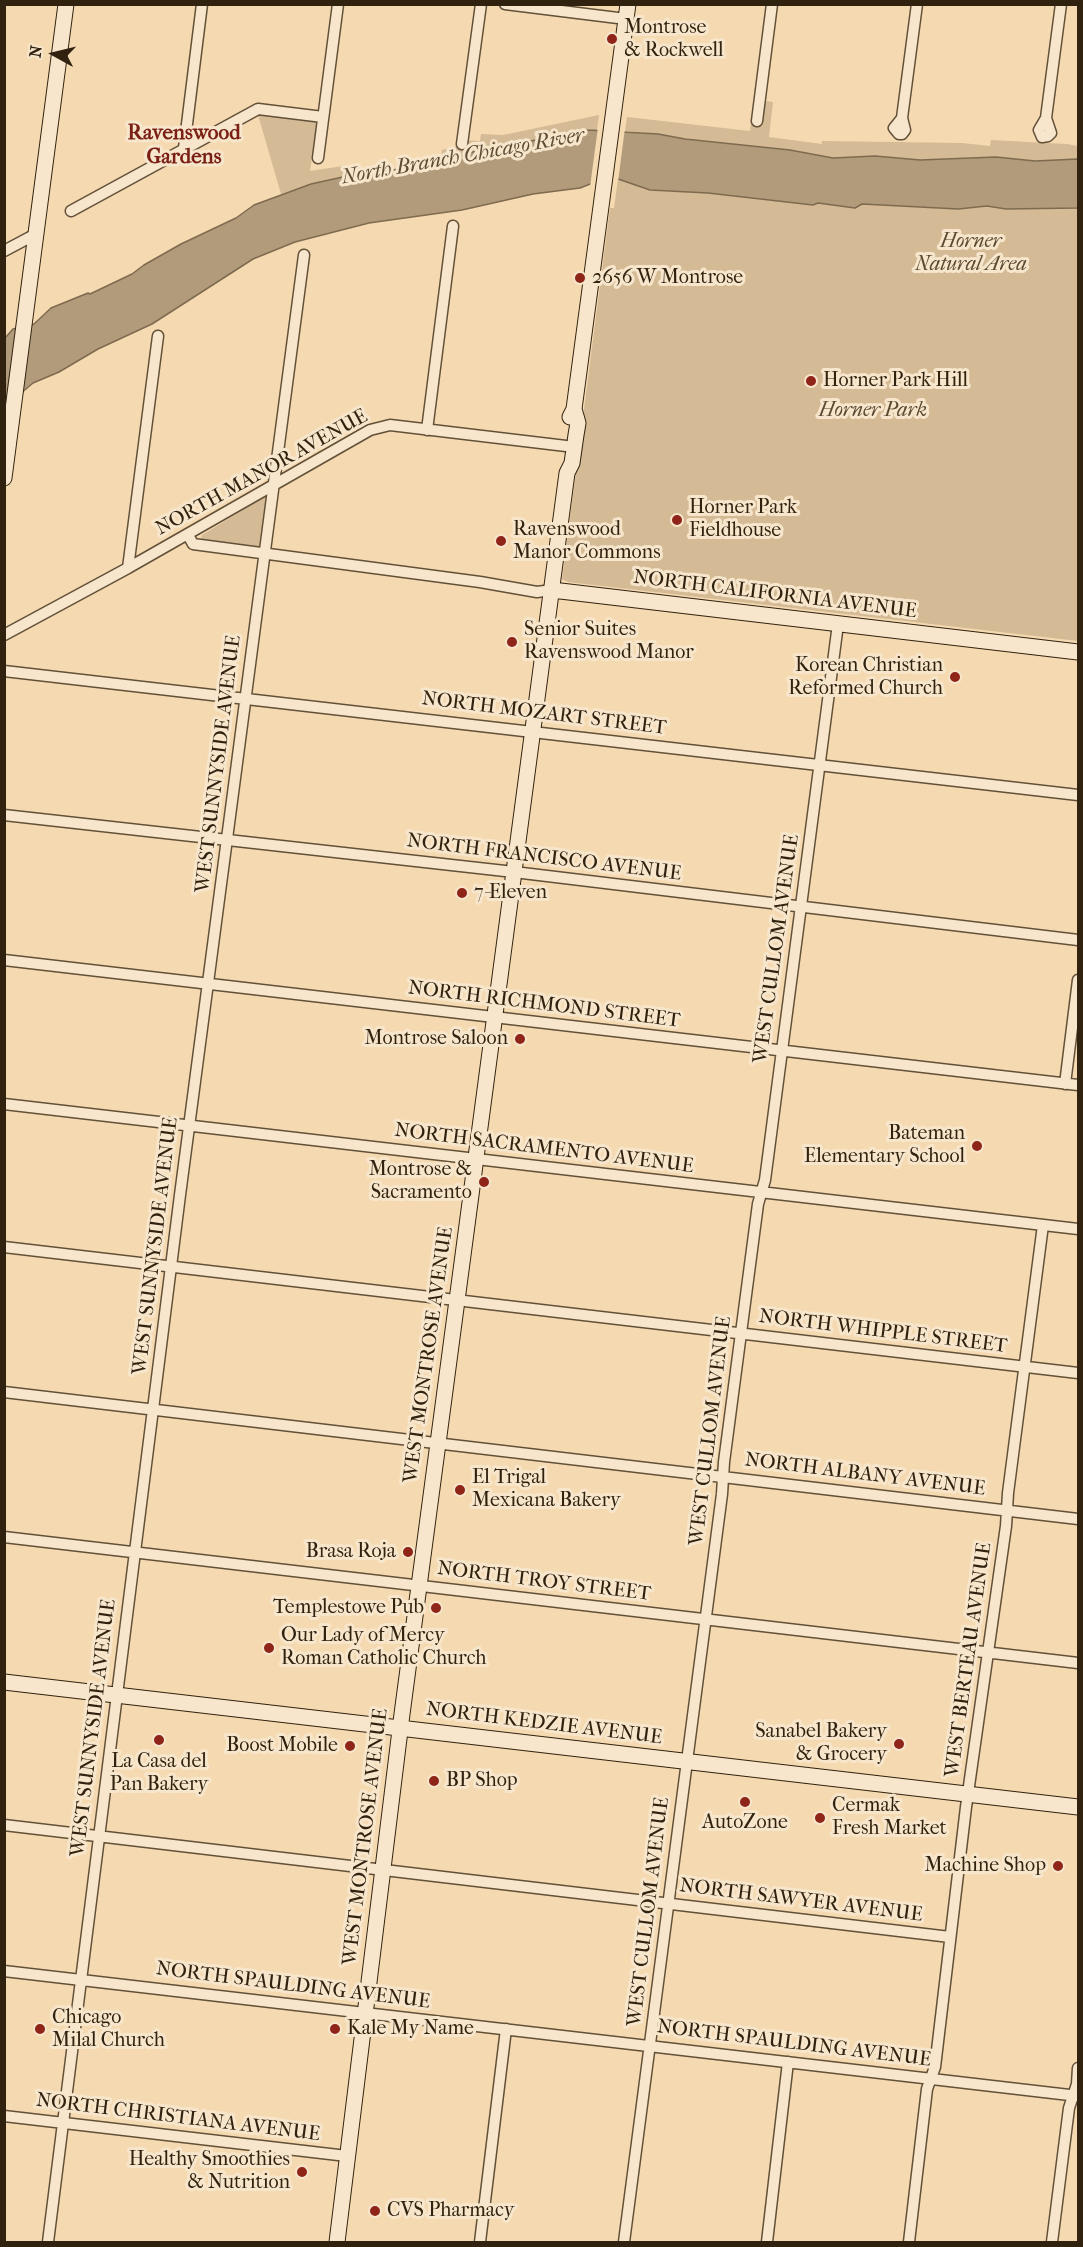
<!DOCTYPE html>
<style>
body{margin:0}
#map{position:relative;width:1083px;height:2247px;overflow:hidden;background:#f5d9b1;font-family:"IM FELL French Canon",serif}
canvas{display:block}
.frame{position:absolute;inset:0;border:6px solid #31220f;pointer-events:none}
.north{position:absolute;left:24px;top:24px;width:60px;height:60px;-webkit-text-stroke:4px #f8e6cc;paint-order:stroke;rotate:278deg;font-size:16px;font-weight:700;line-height:24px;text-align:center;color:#31220f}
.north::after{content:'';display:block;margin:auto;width:21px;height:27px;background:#31220f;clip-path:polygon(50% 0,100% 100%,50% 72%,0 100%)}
</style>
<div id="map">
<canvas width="1083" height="2247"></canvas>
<div class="frame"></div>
<div class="north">N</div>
</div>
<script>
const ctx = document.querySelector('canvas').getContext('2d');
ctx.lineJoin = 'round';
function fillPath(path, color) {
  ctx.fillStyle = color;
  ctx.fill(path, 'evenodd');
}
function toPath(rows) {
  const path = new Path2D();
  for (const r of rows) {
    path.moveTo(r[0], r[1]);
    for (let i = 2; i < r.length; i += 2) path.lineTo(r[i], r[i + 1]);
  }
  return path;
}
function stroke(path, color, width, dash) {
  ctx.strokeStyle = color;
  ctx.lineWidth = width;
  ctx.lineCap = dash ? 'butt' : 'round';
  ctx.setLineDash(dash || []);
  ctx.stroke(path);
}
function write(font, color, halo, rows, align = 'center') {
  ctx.font = font + ' "IM FELL French Canon",serif';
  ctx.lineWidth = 6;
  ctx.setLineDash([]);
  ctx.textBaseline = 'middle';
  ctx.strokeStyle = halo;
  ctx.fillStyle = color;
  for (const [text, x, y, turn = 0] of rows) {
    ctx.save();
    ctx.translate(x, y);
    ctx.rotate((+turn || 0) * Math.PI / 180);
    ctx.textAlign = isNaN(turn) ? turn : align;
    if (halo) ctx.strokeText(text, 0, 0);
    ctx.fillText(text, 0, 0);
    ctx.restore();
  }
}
fillPath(toPath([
 [765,101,773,102,769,137,822,144,822,141,962,143,990,146,991,140,1067,144,1078,146,1078,159,1035,161,996,157,920,160,833,158,790,150,685,139,658,134,625,131,627,117,750,131,751,121,762,122],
 [258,115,317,122,310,171,350,165,352,175,311,184,281,194],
 [599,115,597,130,473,152,441,163,442,150,458,146,459,140,480,141,481,134,503,135],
 [618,179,650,190,708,193,813,205,818,203,855,208,862,204,958,209,987,206,1006,209,1078,208,1078,641,568,582,562,579,610,208,614,208],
 [266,496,261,544,259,548,205,541,201,539,202,535]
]), '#d4ba95');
const water = toPath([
 [588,130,658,134,685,139,790,150,833,158,875,156,920,160,996,157,1035,161,1078,159,1078,208,1006,209,987,206,958,209,862,204,855,208,818,203,813,205,708,193,650,190,618,179,598,181,580,188,533,194,462,210,369,223,295,242,253,259,152,324,98,349,59,372,33,383,5,407,5,338,13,329,34,324,51,308,88,293,90,294,132,274,144,265,181,244,236,218,254,205,311,184,379,169,392,170,437,164,473,152,588,130]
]);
fillPath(water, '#b29b7a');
stroke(water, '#7e6b4f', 1.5);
fillPath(toPath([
 [598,127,625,128,618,182,599,184,590,187]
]), '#f5d9b1');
const street = toPath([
 [505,4,626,19],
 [902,118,894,128,899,134,902,134,905,130,902,118,917,4],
 [1046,118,1051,133,1048,136,1042,137,1039,130,1046,118,1061,4],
 [757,121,772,4],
 [462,144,481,4],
 [184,148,202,4],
 [318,158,338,4],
 [71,211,258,109,323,117],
 [4,251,36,234],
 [427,430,453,226],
 [188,535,193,544,480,582,537,592,552,590],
 [128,568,158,336],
 [4,635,128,568,370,430,390,425,566,446],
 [4,671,1078,795],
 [4,815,514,872,1078,940],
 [4,960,1078,1085],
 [1065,1084,1078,980],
 [4,1104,1078,1229],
 [4,1247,1078,1373],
 [4,1392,1078,1519],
 [4,1537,1078,1663],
 [4,1825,950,1937],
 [4,1971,1078,2096],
 [4,2116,347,2156],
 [48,2242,180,1195,304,255],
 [480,2242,506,2029],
 [624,2242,722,1494,724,1462,758,1204,765,1180,838,624],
 [767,2242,788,2062],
 [909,2242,927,2089,935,2067,966,1807,1006,1526,1008,1493,1043,1225],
 [1052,2242,1069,2108,1077,2084,1078,2068]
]);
const secondary = toPath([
 [570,417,574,409,628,4],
 [4,478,66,4],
 [552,590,1078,652],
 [4,1682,1078,1807],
 [337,2242,402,1714,567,473,572,463,576,435,578,423,574,409]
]);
stroke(street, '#625038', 13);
stroke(secondary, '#31220f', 17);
stroke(street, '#f8e6cc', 10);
stroke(secondary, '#f8e6cc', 15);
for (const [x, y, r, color] of [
 [612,39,6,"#8f2418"],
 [580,278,6,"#8f2418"],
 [811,381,6,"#8f2418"],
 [677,520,6,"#8f2418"],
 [501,541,6,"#8f2418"],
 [512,642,6,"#8f2418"],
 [955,677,6,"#8f2418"],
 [462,893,6,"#8f2418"],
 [520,1039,6,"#8f2418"],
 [977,1146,6,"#8f2418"],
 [484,1182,6,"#8f2418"],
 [460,1490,6,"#8f2418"],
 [408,1552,6,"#8f2418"],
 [436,1608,6,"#8f2418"],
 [269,1648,6,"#8f2418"],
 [159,1740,6,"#8f2418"],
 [899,1744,6,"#8f2418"],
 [350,1746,6,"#8f2418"],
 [434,1781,6,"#8f2418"],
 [745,1802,6,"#8f2418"],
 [820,1818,6,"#8f2418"],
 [1058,1866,6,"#8f2418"],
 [40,2029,6,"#8f2418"],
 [335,2029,6,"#8f2418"],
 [302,2172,6,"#8f2418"],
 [375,2211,6,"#8f2418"]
]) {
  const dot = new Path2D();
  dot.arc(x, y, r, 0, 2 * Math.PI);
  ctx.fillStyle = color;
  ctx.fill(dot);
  stroke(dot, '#f8e6cc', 2);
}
write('20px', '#31220f', '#f8e6cc', [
 ["Montrose",624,28],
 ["& Rockwell",624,51],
 ["2656 W Montrose",592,278],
 ["Horner Park Hill",823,381],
 ["Horner Park",689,508],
 ["Fieldhouse",689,531],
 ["Ravenswood",513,530],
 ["Manor Commons",513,553],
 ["Senior Suites",524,630],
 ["Ravenswood Manor",524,653],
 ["Korean Christian",943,666,"right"],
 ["Reformed Church",943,689,"right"],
 ["7-Eleven",474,893],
 ["Montrose Saloon",508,1039,"right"],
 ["Bateman",965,1134,"right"],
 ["Elementary School",965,1157,"right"],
 ["Montrose &",472,1170,"right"],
 ["Sacramento",472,1193,"right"],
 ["El Trigal",472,1478],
 ["Mexicana Bakery",472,1501],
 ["Brasa Roja",396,1552,"right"],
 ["Templestowe Pub",424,1608,"right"],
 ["Our Lady of Mercy",281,1636],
 ["Roman Catholic Church",281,1659],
 ["Sanabel Bakery",887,1732,"right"],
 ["& Grocery",887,1755,"right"],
 ["Boost Mobile",338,1746,"right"],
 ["La Casa del",159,1762,"center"],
 ["Pan Bakery",159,1785,"center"],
 ["BP Shop",446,1781],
 ["Cermak",832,1806],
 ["Fresh Market",832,1829],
 ["AutoZone",745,1823,"center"],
 ["Machine Shop",1046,1866,"right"],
 ["Chicago",52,2018],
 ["Milal Church",52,2041],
 ["Kale My Name",347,2029],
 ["Healthy Smoothies",290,2160,"right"],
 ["& Nutrition",290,2183,"right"],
 ["CVS Pharmacy",387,2211]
], 'left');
write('italic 20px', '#5a4830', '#f8e6cc', [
 ["Horner",971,242],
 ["Natural Area",971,265],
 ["Horner Park",873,411]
]);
write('20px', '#31220f', '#f8e6cc', [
 ["NORTH MANOR AVENUE",262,473,-29],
 ["NORTH CALIFORNIA AVENUE",775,595,7],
 ["NORTH MOZART STREET",544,714,7],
 ["WEST SUNNYSIDE AVENUE",219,764,-83],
 ["NORTH FRANCISCO AVENUE",544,858,7],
 ["WEST CULLOM AVENUE",777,949,-82],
 ["NORTH RICHMOND STREET",544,1005,7],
 ["NORTH SACRAMENTO AVENUE",544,1149,7],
 ["WEST SUNNYSIDE AVENUE",156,1246,-83],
 ["NORTH WHIPPLE STREET",883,1332,7],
 ["WEST MONTROSE AVENUE",429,1355,-82],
 ["WEST CULLOM AVENUE",711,1431,-83],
 ["NORTH ALBANY AVENUE",865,1475,7],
 ["NORTH TROY STREET",544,1582,7],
 ["WEST BERTEAU AVENUE",969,1660,-82],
 ["NORTH KEDZIE AVENUE",544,1724,7],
 ["WEST SUNNYSIDE AVENUE",94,1728,-83],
 ["WEST MONTROSE AVENUE",366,1837,-83],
 ["NORTH SAWYER AVENUE",801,1901,7],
 ["WEST CULLOM AVENUE",649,1912,-83],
 ["NORTH SPAULDING AVENUE",293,1986,7],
 ["NORTH SPAULDING AVENUE",794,2044,7],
 ["NORTH CHRISTIANA AVENUE",178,2118,7]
]);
write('bold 21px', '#7a1f14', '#f8e6cc', [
 ["Ravenswood",184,134],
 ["Gardens",184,158]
]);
write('italic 21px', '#5e4c34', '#f8e6cc', [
 ["North Branch Chicago River",463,157,-10]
]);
</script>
